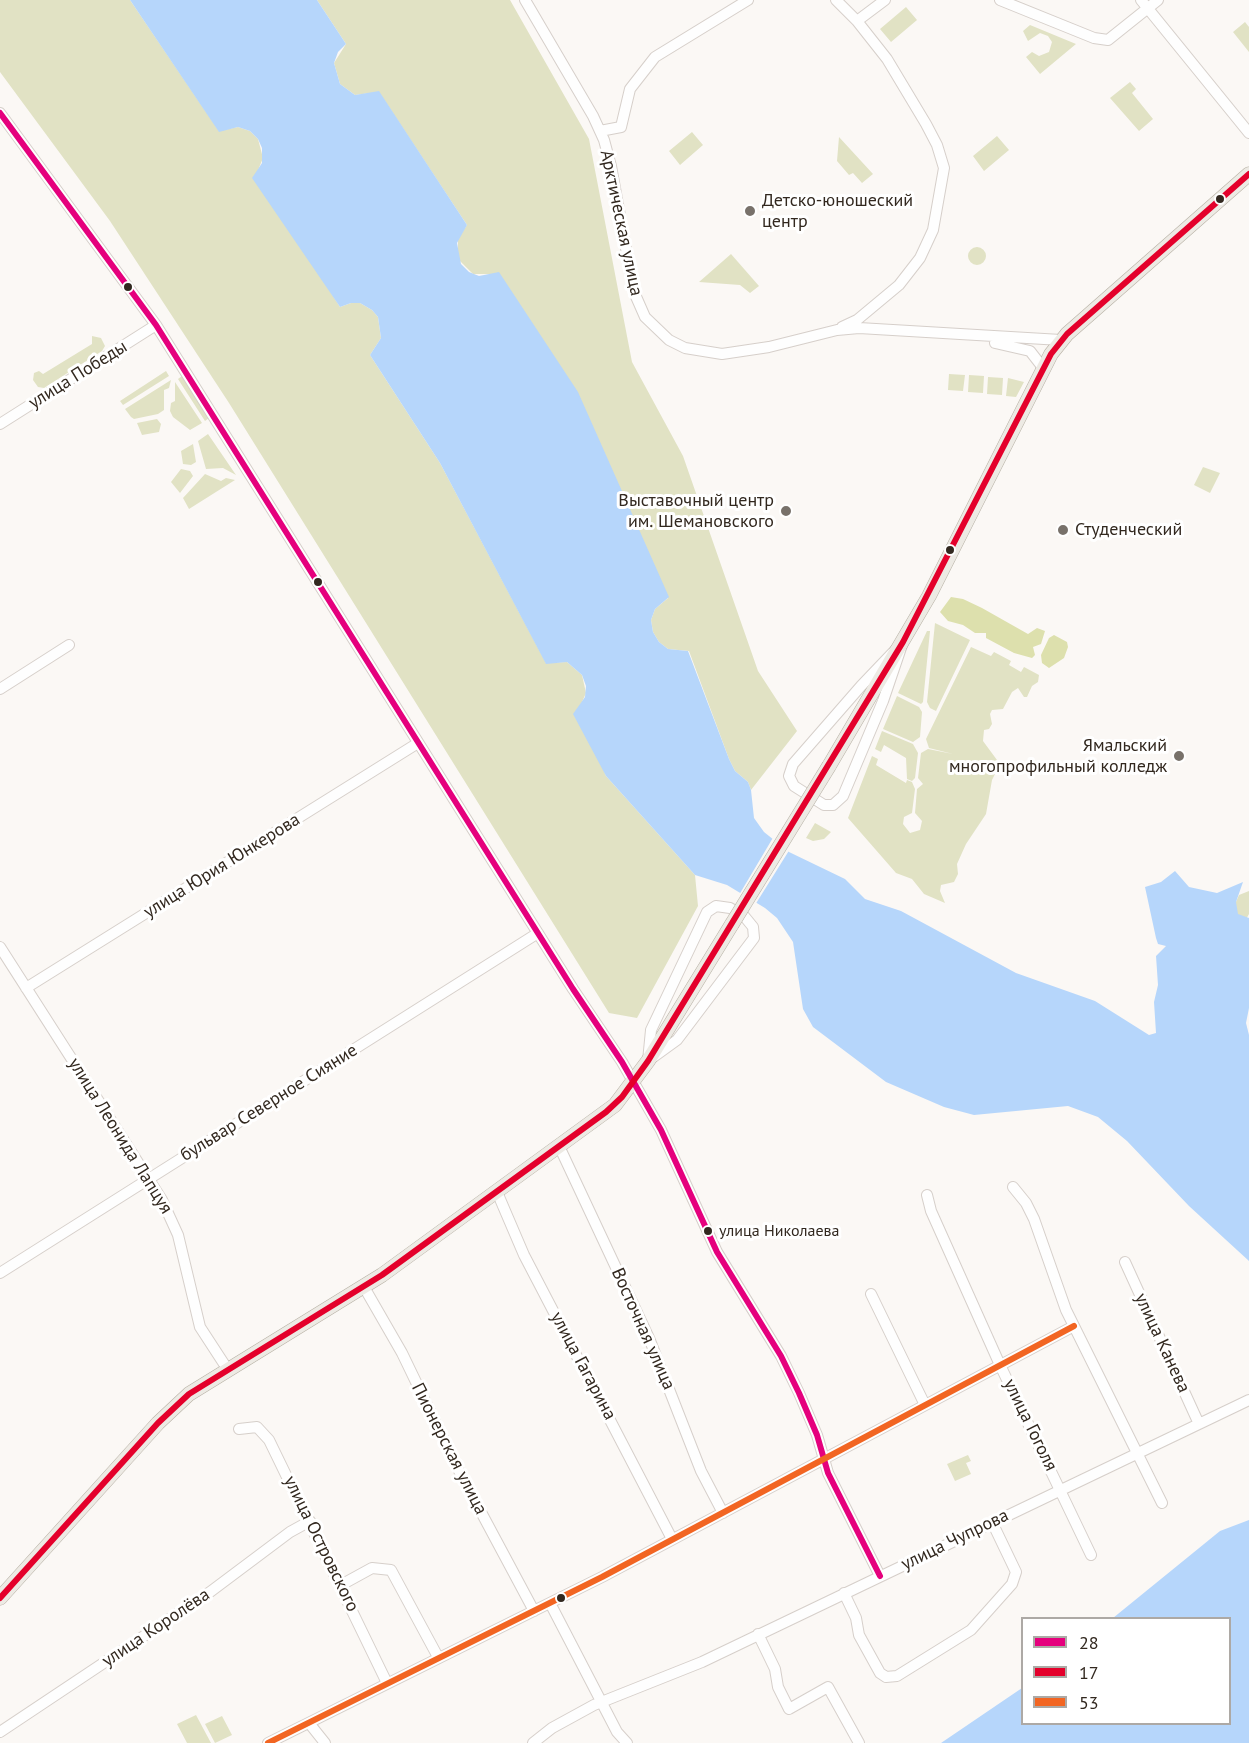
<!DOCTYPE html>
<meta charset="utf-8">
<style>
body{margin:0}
#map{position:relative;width:1249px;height:1743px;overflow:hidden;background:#fbf8f5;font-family:"PT Sans",sans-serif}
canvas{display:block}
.legend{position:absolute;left:1021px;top:1617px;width:210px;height:108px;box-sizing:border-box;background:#fff;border:2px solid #ada9a5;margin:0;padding:8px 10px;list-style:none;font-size:18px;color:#32281f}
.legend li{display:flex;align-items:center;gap:12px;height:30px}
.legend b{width:30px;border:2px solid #ada9a5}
</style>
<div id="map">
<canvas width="1249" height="1743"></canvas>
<ul class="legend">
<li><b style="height:8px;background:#e5007d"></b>28</li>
<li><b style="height:8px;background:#e4002b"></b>17</li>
<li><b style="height:8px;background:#f26522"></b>53</li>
</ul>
</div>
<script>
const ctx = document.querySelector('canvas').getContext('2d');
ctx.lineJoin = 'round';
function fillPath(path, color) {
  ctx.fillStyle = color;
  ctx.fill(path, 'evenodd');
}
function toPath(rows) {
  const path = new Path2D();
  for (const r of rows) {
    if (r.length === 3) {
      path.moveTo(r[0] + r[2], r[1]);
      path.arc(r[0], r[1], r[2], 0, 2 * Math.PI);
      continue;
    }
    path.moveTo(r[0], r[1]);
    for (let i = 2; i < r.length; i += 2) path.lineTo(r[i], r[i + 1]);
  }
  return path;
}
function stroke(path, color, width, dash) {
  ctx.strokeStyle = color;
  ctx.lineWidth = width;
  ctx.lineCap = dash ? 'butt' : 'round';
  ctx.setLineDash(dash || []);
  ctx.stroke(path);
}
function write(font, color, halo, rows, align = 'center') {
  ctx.font = font + ' "PT Sans",sans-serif';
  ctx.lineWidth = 6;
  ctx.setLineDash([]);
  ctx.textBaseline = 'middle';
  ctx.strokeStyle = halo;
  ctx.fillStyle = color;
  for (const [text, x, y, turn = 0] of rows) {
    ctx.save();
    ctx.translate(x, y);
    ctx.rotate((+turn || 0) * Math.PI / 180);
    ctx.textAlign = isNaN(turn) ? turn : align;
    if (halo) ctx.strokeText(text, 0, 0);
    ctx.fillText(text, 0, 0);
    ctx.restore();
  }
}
fillPath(toPath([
 [0,0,130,0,219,131,238,127,250,131,258,139,263,158,256,175,340,307,351,303,360,303,372,310,378,317,381,338,370,355,440,463,546,663,567,662,582,675,586,693,579,709,606,776,695,875,698,906,637,1018,609,1013,229,403,110,221,0,72],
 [317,0,510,0,589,139,632,362,683,456,758,671,797,731,751,790,748,782,735,771,729,759,689,651,668,649,659,642,653,632,651,620,655,609,668,598,494,274,473,274,458,259,458,238,467,225,379,92,355,95,340,84,334,63,346,44],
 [906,7,917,20,891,42,880,29],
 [1245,22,1249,27,1249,52,1233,32],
 [1030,25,1076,44,1040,74,1026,57,1032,52,1039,56,1049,52,1052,42,1048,36,1040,33,1028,41,1023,31],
 [1130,82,1136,89,1132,93,1153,119,1139,131,1110,98],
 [692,132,703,145,680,165,669,151],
 [997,136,1009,150,984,171,973,156],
 [839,137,873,174,862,183,853,173,849,175,837,161],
 [977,256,9],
 [731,254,759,286,750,293,740,285,699,282],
 [92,336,101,338,105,346,102,351,44,388,38,387,33,380,34,373,39,371,43,374,92,344],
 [166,371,169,376,123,405,120,401],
 [949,374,965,375,963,391,948,390],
 [969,375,984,376,983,393,968,392],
 [182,376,209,418,205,421,178,379],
 [988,377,1003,378,1002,395,987,394],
 [1008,378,1024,382,1016,397,1006,396],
 [171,380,169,388,164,390,164,410,158,414,134,419,131,417,125,409],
 [175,382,202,423,190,430,173,417,170,411,171,403,175,401],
 [157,419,161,424,159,432,142,435,137,423],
 [208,434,236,475,223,468,206,469,198,441],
 [193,444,196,462,191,465,183,464,181,451],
 [1203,467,1220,473,1210,493,1194,485],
 [181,469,190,471,193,476,180,493,171,482],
 [205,474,221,481,226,478,235,480,189,509,183,498],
 [935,623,970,640,936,711,930,708,927,702],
 [927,631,930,631,923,702,921,704,898,693],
 [971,647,991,656,994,652,1011,661,1009,665,1021,672,1024,667,1039,675,1038,682,1032,686,1027,697,1024,697,1018,688,1012,692,1003,709,992,710,990,714,992,724,989,729,984,730,983,741,997,760,998,768,992,780,986,814,966,844,957,864,958,874,954,882,941,885,940,891,945,903,924,894,912,879,896,873,848,818,872,756,878,759,876,765,906,783,907,780,912,782,915,789,912,813,904,817,903,824,910,833,920,830,922,821,915,813,917,789,923,784,918,778,921,753,928,749,953,754,929,748,926,739],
 [897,696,919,707,922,712,920,737,913,742,883,729],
 [882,731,913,744,918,753,915,778,912,781,907,779,906,758,884,745,881,752,875,749],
 [815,823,831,832,824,839,813,841,806,838],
 [1249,891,1249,914,1245,921,1237,917,1235,904,1239,895],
 [968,1455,971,1461,966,1463,971,1474,955,1481,947,1464],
 [196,1715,211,1743,187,1743,177,1724],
 [222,1716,232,1735,215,1743,205,1724]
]), '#e1e2c4');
fillPath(toPath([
 [951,597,963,599,982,608,1028,634,1037,628,1045,631,1041,644,1033,647,1035,655,1032,658,1014,653,986,638,986,633,975,633,963,625,948,621,940,612],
 [1054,635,1067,642,1068,647,1064,658,1049,668,1042,663,1041,655,1049,638]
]), '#dde0ad');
fillPath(toPath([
 [130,0,317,0,346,44,338,52,334,63,340,84,355,95,379,91,467,225,457,243,461,264,469,272,479,276,499,272,578,392,669,597,655,609,651,620,653,632,659,642,668,649,688,651,729,759,735,771,748,782,751,790,754,818,764,832,789,852,845,879,865,899,901,911,1016,973,1095,1001,1149,1035,1156,1033,1154,1002,1158,985,1156,956,1166,946,1158,944,1156,938,1145,887,1161,882,1175,871,1189,887,1217,893,1243,882,1236,902,1238,914,1249,918,1249,1008,1246,1023,1249,1035,1249,1261,1189,1206,1127,1141,1098,1117,1068,1106,974,1115,944,1107,886,1082,813,1027,803,1009,793,942,777,918,765,908,727,885,695,875,606,776,573,714,585,697,586,686,582,675,567,662,546,664,440,463,370,355,381,338,378,317,372,310,360,303,351,303,340,307,252,178,262,163,262,148,258,139,250,131,238,127,219,132],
 [1249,1520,1249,1743,941,1743,1022,1688,1022,1724,1230,1724,1230,1618,1113,1618,1220,1531]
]), '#b6d6fb');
fillPath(toPath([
 [774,836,790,849,755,905,739,895]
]), '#fbf8f5');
const minor = toPath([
 [525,0,593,116,604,140,611,166,634,292,645,317,669,340,685,348,722,354,769,347,837,330,859,328,1061,340],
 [836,0,857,21,887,59,926,124,937,145,944,168,933,230,920,258,899,285,857,320,842,327],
 [1000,0,1094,38,1108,40,1158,0],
 [1141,0,1249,133],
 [857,21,885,0],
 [0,113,156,325,573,989,622,1062,661,1130,717,1252,781,1356,799,1393,817,1435,828,1473,880,1576],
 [600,131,621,127,630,89,655,57,748,0],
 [995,343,1030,351,1044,369],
 [0,424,156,325],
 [903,642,883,701,843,796,833,805,824,805,794,786,789,776,793,764,861,686,903,642],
 [0,689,69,645],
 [716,906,730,908,744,916,753,927,754,938,677,1040,648,1061,651,1030,707,912,716,906],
 [0,947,162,1200,178,1235,200,1327,228,1370],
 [26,988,418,743],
 [559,1146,649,1338,701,1471,723,1513],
 [1013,1187,1026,1203,1034,1219,1066,1310,1162,1503],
 [497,1192,524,1255,672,1539],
 [927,1195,931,1211,1000,1365,1091,1555],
 [1125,1262,1199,1424],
 [0,1273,538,933],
 [364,1287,402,1353,458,1469,534,1611],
 [871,1294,925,1405],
 [239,1429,257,1427,269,1440,387,1683],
 [341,1585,372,1568,391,1570,438,1657],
 [844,1593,856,1618,859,1635,880,1673,886,1677,897,1676,971,1630,1012,1584,1016,1572,992,1522],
 [550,1603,617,1732,627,1743],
 [758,1634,775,1669,778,1687,789,1709,828,1687,859,1743],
 [309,1723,325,1743],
 [0,1732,210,1592,290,1532,310,1521],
 [268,1743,602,1577,1074,1326],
 [533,1743,552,1728,594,1705,702,1662,1249,1400]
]);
const major = toPath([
 [829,766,929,596,1051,354,1067,334,1249,174],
 [0,1598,158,1423,189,1394,382,1275,615,1105,648,1061,732,924]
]);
stroke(minor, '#d6cfca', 12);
stroke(major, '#b6b0a4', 15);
stroke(minor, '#fefefe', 10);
stroke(major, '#edeae4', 14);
const majorBridge = toPath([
 [732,924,829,766]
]);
stroke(majorBridge, '#b6b0a4', 15, []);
stroke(majorBridge, '#edeae4', 14);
stroke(toPath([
 [0,113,156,325,573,989,622,1062,661,1130,717,1252,781,1356,799,1393,817,1435,828,1473,880,1576]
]), '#e5007d', 6);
stroke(toPath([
 [0,1598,158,1423,189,1394,382,1275,606,1112,622,1097,648,1061,903,642,1051,354,1067,334,1249,174]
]), '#e4002b', 6);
stroke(toPath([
 [268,1743,602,1577,1074,1326]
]), '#f26522', 6);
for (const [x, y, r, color] of [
 [1220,199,5,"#32281f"],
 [750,211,6,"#78716a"],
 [128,287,5,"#32281f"],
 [786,511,6,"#78716a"],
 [1063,530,6,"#78716a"],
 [950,550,5,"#32281f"],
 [318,582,5,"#32281f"],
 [1179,756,6,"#78716a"],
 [708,1231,5,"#32281f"],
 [561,1598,5,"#32281f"]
]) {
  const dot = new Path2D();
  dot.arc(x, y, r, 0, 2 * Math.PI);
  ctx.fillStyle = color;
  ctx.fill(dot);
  stroke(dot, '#fff', 2);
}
write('16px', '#32281f', '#fff', [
 ["улица Николаева",719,1231]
], 'left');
write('18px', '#32281f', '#fff', [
 ["Детско-юношеский",762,201],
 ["центр",762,222],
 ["Выставочный центр",774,501,"right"],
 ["им. Шемановского",774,522,"right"],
 ["Студенческий",1075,530],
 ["Ямальский",1167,746,"right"],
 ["многопрофильный колледж",1167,767,"right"]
], 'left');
write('18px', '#32281f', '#fff', [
 ["Арктическая улица",621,223,78],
 ["улица Победы",78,375,-32],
 ["улица Юрия Юнкерова",222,866,-32],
 ["бульвар Северное Сияние",269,1103,-32],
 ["улица Леонида Лапцуя",120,1136,58],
 ["Восточная улица",643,1329,66],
 ["улица Канева",1162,1343,65],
 ["улица Гагарина",583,1366,62],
 ["улица Гоголя",1030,1425,64],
 ["Пионерская улица",449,1449,63],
 ["улица Чупрова",955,1540,-26],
 ["улица Островского",321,1544,64],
 ["улица Королёва",156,1628,-34]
]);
</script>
